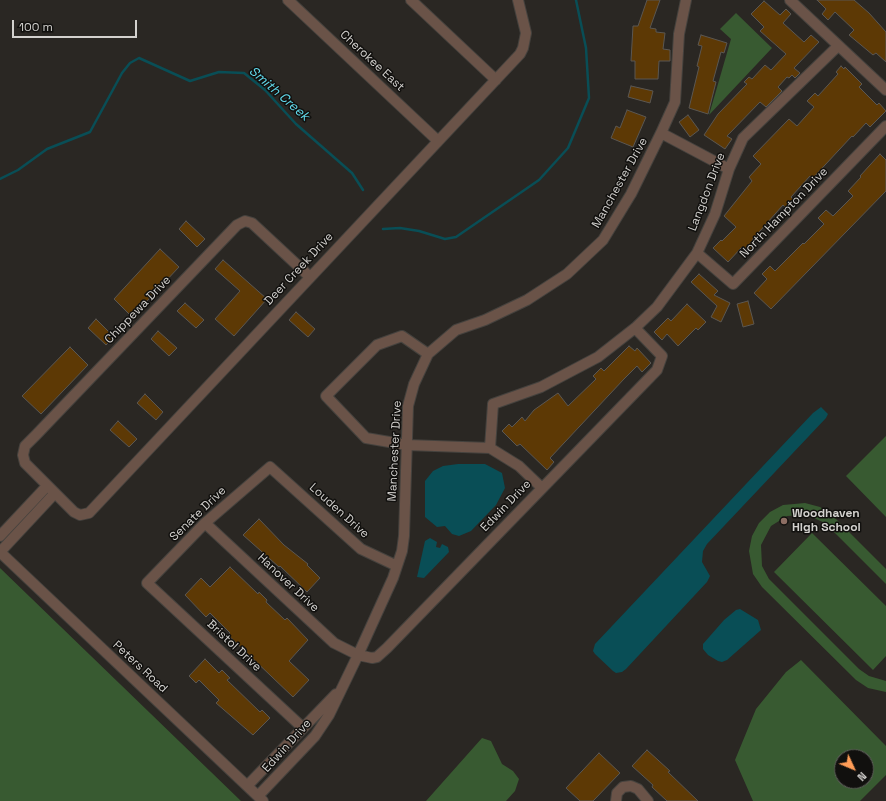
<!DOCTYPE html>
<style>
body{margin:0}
#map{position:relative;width:886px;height:801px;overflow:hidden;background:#2a2723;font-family:"Space Grotesk",sans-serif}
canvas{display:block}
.north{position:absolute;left:834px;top:749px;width:40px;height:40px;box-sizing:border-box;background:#11100e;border:1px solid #5f5d5b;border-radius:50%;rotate:134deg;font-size:11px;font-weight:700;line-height:16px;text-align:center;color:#d3d1ce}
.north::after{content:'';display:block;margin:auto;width:14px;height:18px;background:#fe9c57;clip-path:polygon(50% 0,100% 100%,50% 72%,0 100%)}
.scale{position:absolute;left:12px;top:20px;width:125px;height:18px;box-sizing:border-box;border:2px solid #d3d1ce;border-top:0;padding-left:5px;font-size:12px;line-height:14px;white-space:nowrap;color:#d3d1ce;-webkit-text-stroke:3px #11100e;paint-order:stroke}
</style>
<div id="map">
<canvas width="886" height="801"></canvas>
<div class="north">N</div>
<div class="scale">100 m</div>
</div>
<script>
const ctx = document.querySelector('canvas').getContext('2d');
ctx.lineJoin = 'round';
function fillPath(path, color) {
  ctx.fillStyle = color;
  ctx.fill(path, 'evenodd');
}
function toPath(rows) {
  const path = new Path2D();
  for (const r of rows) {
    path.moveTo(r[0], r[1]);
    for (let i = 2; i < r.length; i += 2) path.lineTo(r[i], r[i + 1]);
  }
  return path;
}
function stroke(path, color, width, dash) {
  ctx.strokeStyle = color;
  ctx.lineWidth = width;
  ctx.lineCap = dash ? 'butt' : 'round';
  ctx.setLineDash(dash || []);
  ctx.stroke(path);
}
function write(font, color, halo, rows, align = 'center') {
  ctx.font = font + ' "Space Grotesk",sans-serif';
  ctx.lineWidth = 3;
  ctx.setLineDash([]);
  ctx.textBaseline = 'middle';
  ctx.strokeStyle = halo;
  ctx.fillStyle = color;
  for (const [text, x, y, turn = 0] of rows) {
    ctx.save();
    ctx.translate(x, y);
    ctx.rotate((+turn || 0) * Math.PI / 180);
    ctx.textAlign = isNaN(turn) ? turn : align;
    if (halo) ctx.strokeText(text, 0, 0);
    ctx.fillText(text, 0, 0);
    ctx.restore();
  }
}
fillPath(toPath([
 [736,13,772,48,709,115,731,39,720,29],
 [886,436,886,517,846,476],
 [805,503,820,507,832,515,886,569,886,584,825,523,807,515,787,516,771,526,761,545,762,566,769,579,859,669,869,676,886,681,886,692,868,688,856,680,762,587,753,574,749,551,752,536,759,523,770,512,783,505],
 [812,533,886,606,886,656,873,670,774,572],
 [0,568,241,801,0,801],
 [801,660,886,746,886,775,860,801,753,801,735,760,756,709,786,672],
 [842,757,866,757,866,781,842,781],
 [482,738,491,741,502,764,513,771,519,779,515,791,506,801,426,801]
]), '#385a31');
fillPath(toPath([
 [821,407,828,414,826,418,707,544,703,551,702,562,710,576,707,582,626,669,622,672,616,673,613,671,595,654,593,651,595,644,813,413],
 [458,464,485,464,502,473,505,488,496,505,471,531,459,536,452,534,445,526,437,527,425,517,425,481,433,471,443,466],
 [430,538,437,542,436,547,440,548,442,544,448,547,449,552,424,578,417,577,425,541],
 [740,609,758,620,761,630,727,660,722,662,718,661,708,655,703,649,703,644,724,620,736,610]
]), '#094e56');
stroke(toPath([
 [0,179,18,170,47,149,90,132,122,73,130,63,139,58,190,81,219,72,244,73,265,90,296,124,352,173,363,190],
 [383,229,400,228,419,231,445,239,456,237,539,180,568,148,589,98,586,48,576,0]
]), '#094e56', 2.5);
const building = toPath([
 [647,0,660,0,650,28,656,29,656,32,665,33,663,49,670,50,670,61,659,61,658,79,635,79,635,61,631,61,633,26,638,26,647,0],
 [817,0,854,0,869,13,886,32,886,62,876,53,873,55,849,35,854,30,835,12,828,20,822,14,826,9,817,0],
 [764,1,780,15,786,9,791,14,783,23,804,42,811,35,819,42,794,68,800,73,795,78,792,75,789,78,787,77,778,87,782,91,766,107,760,102,727,136,732,139,725,149,704,135,718,114,747,84,744,82,749,77,752,79,765,65,771,70,786,54,760,31,764,27,751,14,764,1],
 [701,35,727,43,724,53,721,52,713,81,716,82,708,114,689,108,699,67,697,66,702,46,698,45,701,35],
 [841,66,844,69,845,67,862,84,859,87,877,105,879,103,886,111,870,127,866,123,853,137,852,136,812,179,810,176,791,197,794,200,786,208,783,205,752,240,757,245,749,254,742,247,728,262,713,248,721,240,722,241,736,227,724,216,752,181,749,177,761,164,753,156,789,119,797,126,814,107,807,101,815,93,818,96,838,74,836,72,841,66],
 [631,86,653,91,650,103,628,97,631,86],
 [627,110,646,117,633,147,611,138,616,126,620,128,627,110],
 [688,115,699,130,690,137,679,122,688,115],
 [880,154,886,160,886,191,771,309,754,293,767,279,762,274,770,266,775,271,803,243,804,244,824,224,818,218,826,210,833,216,853,196,848,191,861,177,860,176,880,154],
 [186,221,205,239,197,247,179,229,186,221],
 [160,249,179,267,132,317,114,299,160,249],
 [223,260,267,299,234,336,215,319,240,291,215,269,223,260],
 [699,274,718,291,714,295,730,303,721,322,711,317,717,306,691,282,699,274],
 [748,301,754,324,743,327,737,304,748,301],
 [185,303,204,320,196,328,177,311,185,303],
 [687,304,706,322,698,330,696,328,678,346,667,334,662,340,654,332,668,318,671,321,687,304],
 [296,312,315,329,308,337,289,320,296,312],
 [96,319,114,337,106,345,88,328,96,319],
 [158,331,177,348,169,356,151,339,158,331],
 [629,346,635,351,637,348,651,363,642,372,637,366,624,379,550,458,554,462,547,470,520,444,517,446,502,431,509,424,512,427,522,417,525,421,534,410,558,393,568,406,596,379,593,376,601,368,604,371,629,346],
 [70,347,88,365,41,414,22,396,70,347],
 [145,394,163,412,156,420,137,403,145,394],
 [118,421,137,439,129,447,110,430,118,421],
 [259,519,284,545,308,564,307,565,320,578,307,592,280,566,279,567,243,535,259,519],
 [230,567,258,594,259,592,267,600,266,602,285,620,287,618,308,640,289,661,309,680,293,697,228,635,230,633,210,613,206,617,185,595,201,578,210,587,230,567],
 [205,659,219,673,222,670,230,678,227,680,260,712,262,710,270,718,253,735,216,703,219,700,199,680,196,683,189,676,205,659],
 [647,750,670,771,668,772,698,801,667,801,652,787,653,785,632,766,647,750],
 [599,753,620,773,593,801,580,801,566,788,599,753]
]);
fillPath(building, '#5d3905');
stroke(building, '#5b5752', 1);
const street = toPath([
 [288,0,438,141],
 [411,0,496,80],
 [790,0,886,90],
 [661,133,729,169],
 [697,253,733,284,886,126],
 [310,277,252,223,245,221,237,225,36,435,25,446,23,455,25,463,74,512,80,515,89,513,520,54,523,48,526,33,518,0],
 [428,354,402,336,377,345,326,396,366,438,407,445,490,448,519,466,542,488],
 [490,448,493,404,541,387,598,357,635,328,657,307,697,253,715,214,729,169,743,138,838,46],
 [55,493,0,552,263,801],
 [205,523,334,643,358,655,393,578,402,551,404,536,408,406,414,384,428,354,456,330,485,320,527,300,567,274,603,240,631,194,661,133,675,102,679,34,686,0],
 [0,536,47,486],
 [302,727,147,583,205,523,270,467,361,549,397,566],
 [247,786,336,694],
 [258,796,315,736,329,715,358,655,372,658,377,657,387,648,657,370,662,356,635,328],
 [616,801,617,793,623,787,631,786,638,789,648,801]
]);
stroke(street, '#45423e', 12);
stroke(street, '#6a5348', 10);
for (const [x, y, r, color] of [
 [784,521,4,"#8d6e63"]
]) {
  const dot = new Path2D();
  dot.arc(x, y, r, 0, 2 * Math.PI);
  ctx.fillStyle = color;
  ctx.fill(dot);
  stroke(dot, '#11100e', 1.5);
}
write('12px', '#d3d1ce', '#11100e', [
 ["Cherokee East",372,61,43],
 ["Manchester Drive",620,183,-61],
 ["Langdon Drive",707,192,-69],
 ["North Hampton Drive",784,213,-46],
 ["Deer Creek Drive",299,269,-47],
 ["Chippewa Drive",138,310,-46],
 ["Manchester Drive",395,451,-87],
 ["Edwin Drive",506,506,-46],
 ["Louden Drive",339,511,42],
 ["Senate Drive",198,514,-44],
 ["Hanover Drive",288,583,43],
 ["Bristol Drive",234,646,43],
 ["Peters Road",140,667,43],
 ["Edwin Drive",287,746,-48]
]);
write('bold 12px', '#d3d1ce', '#11100e', [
 ["Woodhaven",792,514],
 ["High School",792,528]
], 'left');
write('italic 13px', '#61d8ea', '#11100e', [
 ["Smith Creek",279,94,41]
]);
</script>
